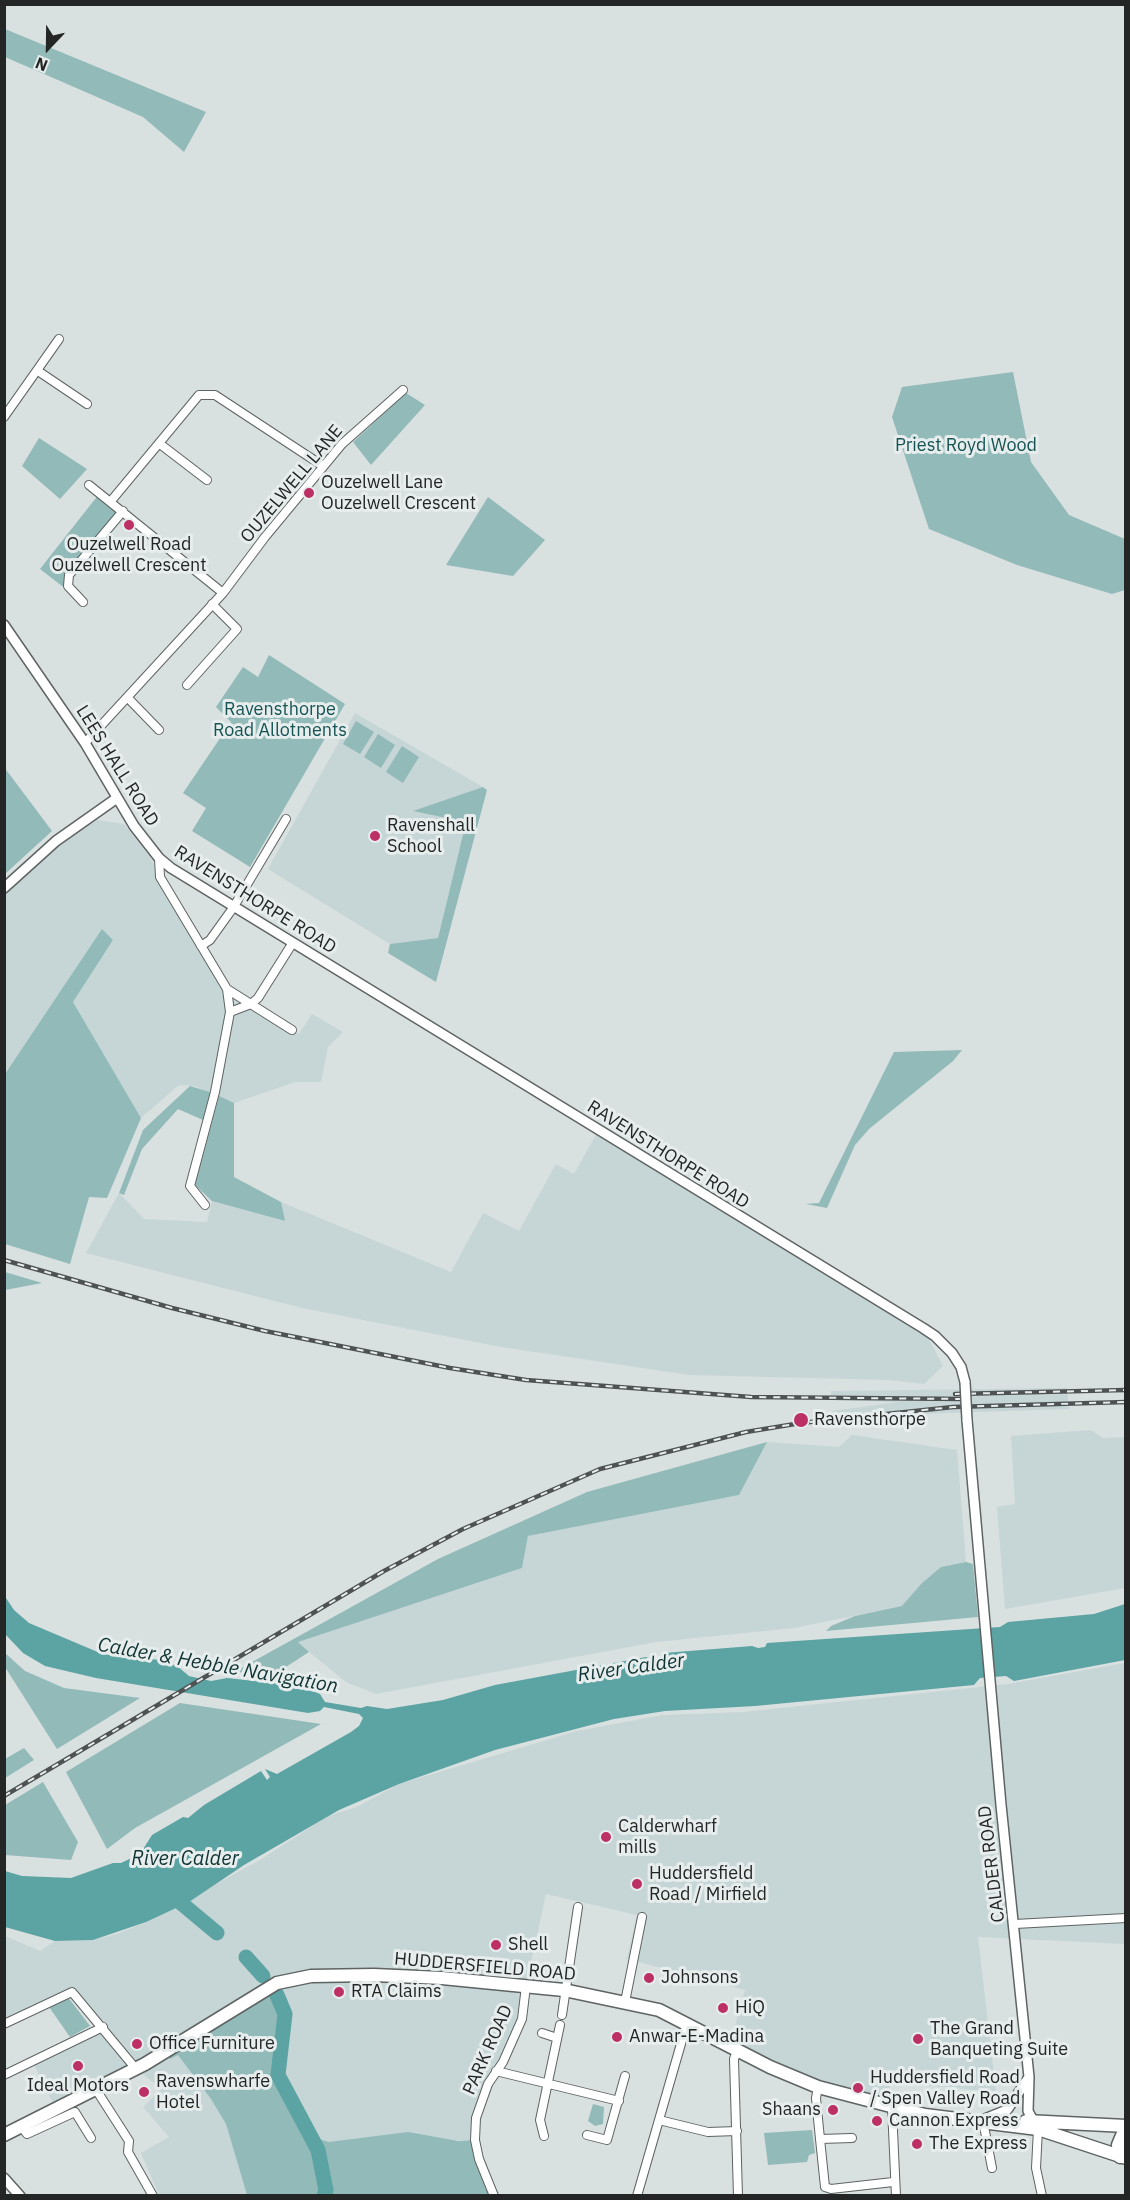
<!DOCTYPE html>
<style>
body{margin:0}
#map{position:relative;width:1130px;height:2200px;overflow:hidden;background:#d9e0e0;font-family:"IBM Plex Sans",sans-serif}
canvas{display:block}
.frame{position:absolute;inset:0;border:6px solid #242626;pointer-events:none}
.north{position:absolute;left:18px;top:18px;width:60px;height:60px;-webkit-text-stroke:4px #e7eded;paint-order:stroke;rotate:202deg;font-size:16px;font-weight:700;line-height:24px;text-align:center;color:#242626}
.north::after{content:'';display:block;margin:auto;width:21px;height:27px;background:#242626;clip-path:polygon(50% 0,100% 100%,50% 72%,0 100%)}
</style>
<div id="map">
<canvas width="1130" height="2200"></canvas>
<div class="frame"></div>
<div class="north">N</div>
</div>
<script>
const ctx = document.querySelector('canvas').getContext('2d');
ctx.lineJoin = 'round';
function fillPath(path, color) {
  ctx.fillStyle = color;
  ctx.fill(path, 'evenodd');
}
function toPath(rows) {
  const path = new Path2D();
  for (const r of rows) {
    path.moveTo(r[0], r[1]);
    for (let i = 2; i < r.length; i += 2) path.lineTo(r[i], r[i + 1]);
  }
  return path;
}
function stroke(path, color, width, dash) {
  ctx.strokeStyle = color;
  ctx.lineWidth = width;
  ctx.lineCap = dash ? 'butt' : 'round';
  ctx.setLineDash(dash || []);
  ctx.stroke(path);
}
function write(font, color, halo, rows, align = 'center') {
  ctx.font = font + ' "IBM Plex Sans",sans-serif';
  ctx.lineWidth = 6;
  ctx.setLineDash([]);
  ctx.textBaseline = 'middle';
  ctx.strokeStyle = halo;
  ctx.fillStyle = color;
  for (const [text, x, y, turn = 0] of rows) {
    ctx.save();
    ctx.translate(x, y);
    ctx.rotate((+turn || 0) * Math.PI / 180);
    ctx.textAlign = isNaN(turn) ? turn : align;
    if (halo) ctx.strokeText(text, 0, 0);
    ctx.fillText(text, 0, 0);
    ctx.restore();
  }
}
fillPath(toPath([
 [355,713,483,787,414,811,466,821,438,938,390,944,268,869],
 [97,820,124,824,149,856,228,989,299,1034,312,1014,343,1032,328,1047,321,1082,295,1082,234,1103,195,1086,179,1085,141,1118,73,1002,113,940,102,930,5,1074,5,894,55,848],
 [598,1131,923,1328,943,1366,924,1384,889,1380,690,1375,501,1347,302,1308,86,1253,119,1193,144,1219,207,1222,212,1201,284,1221,281,1202,451,1272,483,1213,519,1231,556,1164,574,1174],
 [1067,1388,1069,1409,917,1414,836,1421,832,1411,898,1402,831,1400,831,1391],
 [1091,1430,1103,1438,1125,1437,1125,1588,1005,1609,997,1507,1015,1504,1011,1436],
 [852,1435,957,1450,966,1562,941,1567,922,1583,903,1606,794,1628,656,1642,376,1694,346,1682,297,1642,522,1568,528,1536,739,1495,767,1442,839,1447],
 [1125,1663,1125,1944,978,1937,996,2092,890,2082,890,2105,820,2084,730,2044,745,1990,627,1959,637,1915,546,1894,526,1986,522,2019,479,2103,475,2140,329,2142,319,2139,281,2073,288,2013,178,2054,211,2099,226,2124,247,2195,159,2195,141,2153,169,2137,143,2107,162,2089,136,2069,56,2109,32,2061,102,2027,74,1994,5,2024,5,1936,40,1951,55,1941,93,1940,117,1934,146,1922,260,1860,328,1816,357,1807,399,1784,577,1731,663,1715,743,1712,1008,1684]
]), '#c6d5d5');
fillPath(toPath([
 [5,29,206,112,184,152,143,117,5,57],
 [1013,372,1031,462,1069,515,1125,539,1125,590,1112,594,1017,565,929,529,892,417,902,387],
 [406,393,425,405,371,465,353,442],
 [39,438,87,469,60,499,22,466],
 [99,494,121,512,67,575,66,587,62,586,40,569],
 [488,497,545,540,513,576,446,565],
 [269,655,345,704,250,867,192,831,206,808,183,793,231,722,216,707,243,667,258,677],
 [356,721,374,732,360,754,343,744],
 [378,734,395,745,381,768,364,757],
 [402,746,419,757,403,783,386,772],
 [4,767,52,831,5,874,4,874],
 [483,787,487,790,436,982,388,953,390,944,438,938,466,822,413,811],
 [102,929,113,940,73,1002,141,1118,107,1198,89,1197,70,1264,5,1244,5,1074],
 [962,1050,953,1061,869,1129,855,1145,827,1208,806,1204,819,1203,894,1052],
 [190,1086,210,1092,203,1120,178,1109,142,1149,124,1195,119,1193,143,1130],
 [219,1096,234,1103,234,1177,281,1202,285,1221,212,1201,195,1185],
 [5,1272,42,1283,5,1290],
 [767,1442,739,1495,528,1536,522,1568,298,1642,309,1652,275,1674,234,1672,438,1559,587,1492],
 [966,1562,973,1564,978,1617,826,1631,831,1626,855,1616,902,1606,922,1583,941,1567],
 [5,1653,25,1671,64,1688,140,1698,57,1749,5,1667],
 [180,1703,321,1724,135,1828,107,1849,66,1772],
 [24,1748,34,1760,5,1778,5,1759],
 [43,1782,78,1842,71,1860,5,1855,5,1805],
 [277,1983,288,2013,281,2073,319,2139,329,2142,408,2132,458,2141,475,2140,494,2195,247,2195,226,2124,211,2099,178,2055,170,2059,165,2053],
 [67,1996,90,2026,70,2037,49,2007],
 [593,2104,604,2107,603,2124,595,2126,588,2121],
 [812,2130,815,2153,809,2155,807,2162,768,2165,764,2133]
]), '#91bab9');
fillPath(toPath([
 [4,1595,14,1610,29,1623,100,1653,118,1657,163,1660,177,1666,189,1676,211,1681,227,1678,300,1686,320,1694,325,1702,361,1708,367,1706,387,1709,443,1700,495,1685,646,1657,652,1660,662,1658,664,1653,752,1646,758,1648,765,1647,767,1643,1000,1627,1008,1622,1094,1614,1125,1604,1125,1660,1014,1681,1006,1676,980,1678,974,1685,755,1706,665,1711,614,1719,495,1750,399,1784,339,1810,244,1865,189,1902,146,1922,93,1940,55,1941,5,1927,5,1871,22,1876,71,1878,113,1863,121,1863,140,1854,152,1835,183,1817,188,1818,204,1805,261,1771,267,1780,270,1777,265,1769,277,1774,351,1732,359,1726,363,1718,359,1714,324,1707,320,1711,308,1713,96,1678,45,1666,23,1653,5,1634]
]), '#5ca3a3');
stroke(toPath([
 [169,1893,217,1933],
 [246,1957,263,1976],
 [277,1995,285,2014,278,2075,318,2150,326,2190,324,2196]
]), '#5ca3a3', 15);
const minor = toPath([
 [38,371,87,404],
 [4,417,59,339],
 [160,444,207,480],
 [89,485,223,593],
 [111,501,199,395,215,395,323,466],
 [83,602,68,586,69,575,123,511],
 [187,685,237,629,212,604],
 [127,697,159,730],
 [85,743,223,593,265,537,342,444,403,390],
 [159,858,160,877,227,989,292,1030],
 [201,946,210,940,233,908,286,819],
 [230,1012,251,1004,258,998,292,944],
 [205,1205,190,1186,215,1092,230,1012,227,989],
 [1015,1924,1126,1918],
 [625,2002,642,1917],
 [562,2015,578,1907],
 [4,2024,72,1992,136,2069],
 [542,2033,557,2038],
 [737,2051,734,2059,738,2196],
 [496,2071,619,2101],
 [4,2075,103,2027],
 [818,2087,816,2098,820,2139],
 [95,2088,129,2141,128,2152,153,2196],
 [892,2108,896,2196],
 [659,2120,708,2132,737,2131],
 [983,2121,992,2168],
 [21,2126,27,2134,75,2112,91,2138],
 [1038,2129,1036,2168,1042,2196],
 [587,2135,607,2140,625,2076],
 [544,2136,540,2120,560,2025],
 [852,2138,820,2139,825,2187,831,2189,893,2182],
 [494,2196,479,2159,475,2140,476,2118,488,2084,503,2062,522,2019,526,1986],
 [637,2196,687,2023]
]);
const tertiary = toPath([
 [4,625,85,743,134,826,159,858,171,868,923,1328,935,1336,952,1353,961,1367,965,1382],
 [4,888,56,841,117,798],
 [967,1420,1001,1805,1029,2077,1028,2111,1036,2126],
 [982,2120,1007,2110,1029,2077],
 [4,2178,20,2196]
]);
const trunk = toPath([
 [1026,2121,1126,2126],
 [4,2135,145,2064,277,1983,311,1976,374,1975,442,1978,564,1990,659,2010,770,2067,818,2087,925,2115,1038,2129,1126,2158],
 [1120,2157,1118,2145,1126,2126]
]);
stroke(minor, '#5e6463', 10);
stroke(tertiary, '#5e6463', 12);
stroke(trunk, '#5e6463', 15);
stroke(minor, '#fff', 8);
stroke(tertiary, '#fff', 9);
stroke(trunk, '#fff', 12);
const rail = toPath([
 [4,1260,172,1308,265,1331,450,1368,526,1380,751,1397,964,1399],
 [955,1394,1126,1390],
 [4,1796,384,1571,463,1529,600,1469,746,1432,801,1423,953,1407,1126,1402]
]);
stroke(rail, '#4f5252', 4.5);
stroke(rail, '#e7eded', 2, [7]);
const tertiaryBridge = toPath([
 [965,1382,967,1420]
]);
stroke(tertiaryBridge, '#5e6463', 12, []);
stroke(tertiaryBridge, '#fff', 9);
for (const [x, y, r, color] of [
 [309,493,6,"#bc3065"],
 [129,525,6,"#bc3065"],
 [375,836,6,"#bc3065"],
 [801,1420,8,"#bc3065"],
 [606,1837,6,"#bc3065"],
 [637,1884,6,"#bc3065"],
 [496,1945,6,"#bc3065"],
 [649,1978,6,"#bc3065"],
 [339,1992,6,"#bc3065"],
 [723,2008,6,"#bc3065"],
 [617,2037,6,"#bc3065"],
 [918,2039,6,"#bc3065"],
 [137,2044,6,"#bc3065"],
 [78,2066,6,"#bc3065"],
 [858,2088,6,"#bc3065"],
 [144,2092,6,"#bc3065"],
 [833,2110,6,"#bc3065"],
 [877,2121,6,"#bc3065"],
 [917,2144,6,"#bc3065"]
]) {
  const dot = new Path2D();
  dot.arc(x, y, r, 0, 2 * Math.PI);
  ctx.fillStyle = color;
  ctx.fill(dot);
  stroke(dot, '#e7eded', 2);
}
write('18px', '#165454', '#e7eded', [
 ["Priest Royd Wood",966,446],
 ["Ravensthorpe",280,710],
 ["Road Allotments",280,731]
]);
write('18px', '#242626', '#e7eded', [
 ["Ouzelwell Lane",321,483],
 ["Ouzelwell Crescent",321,504],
 ["Ouzelwell Road",129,545,"center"],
 ["Ouzelwell Crescent",129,566,"center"],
 ["Ravenshall",387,826],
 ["School",387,847],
 ["Ravensthorpe",814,1420],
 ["Calderwharf",618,1827],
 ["mills",618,1848],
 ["Huddersfield",649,1874],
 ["Road / Mirfield",649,1895],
 ["Shell",508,1945],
 ["Johnsons",661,1978],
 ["RTA Claims",351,1992],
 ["HiQ",735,2008],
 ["The Grand",930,2029],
 ["Banqueting Suite",930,2050],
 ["Anwar-E-Madina",629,2037],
 ["Office Furniture",149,2044],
 ["Huddersfield Road",870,2078],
 ["/ Spen Valley Road",870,2099],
 ["Ravenswharfe",156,2082],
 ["Hotel",156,2103],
 ["Ideal Motors",78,2086,"center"],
 ["Shaans",821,2110,"right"],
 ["Cannon Express",889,2121],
 ["The Express",929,2144]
], 'left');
write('18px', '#242626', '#e7eded', [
 ["OUZELWELL LANE",292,484,-50],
 ["LEES HALL ROAD",117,766,58],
 ["RAVENSTHORPE ROAD",255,900,32],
 ["RAVENSTHORPE ROAD",668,1155,32],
 ["CALDER ROAD",992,1864,-97],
 ["HUDDERSFIELD ROAD",485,1967,5],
 ["PARK ROAD",488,2050,-66]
]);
write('italic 20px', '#103434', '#e7eded', [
 ["Calder & Hebble Navigation",218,1666,10],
 ["River Calder",631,1668,-8],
 ["River Calder",185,1859]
]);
</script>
